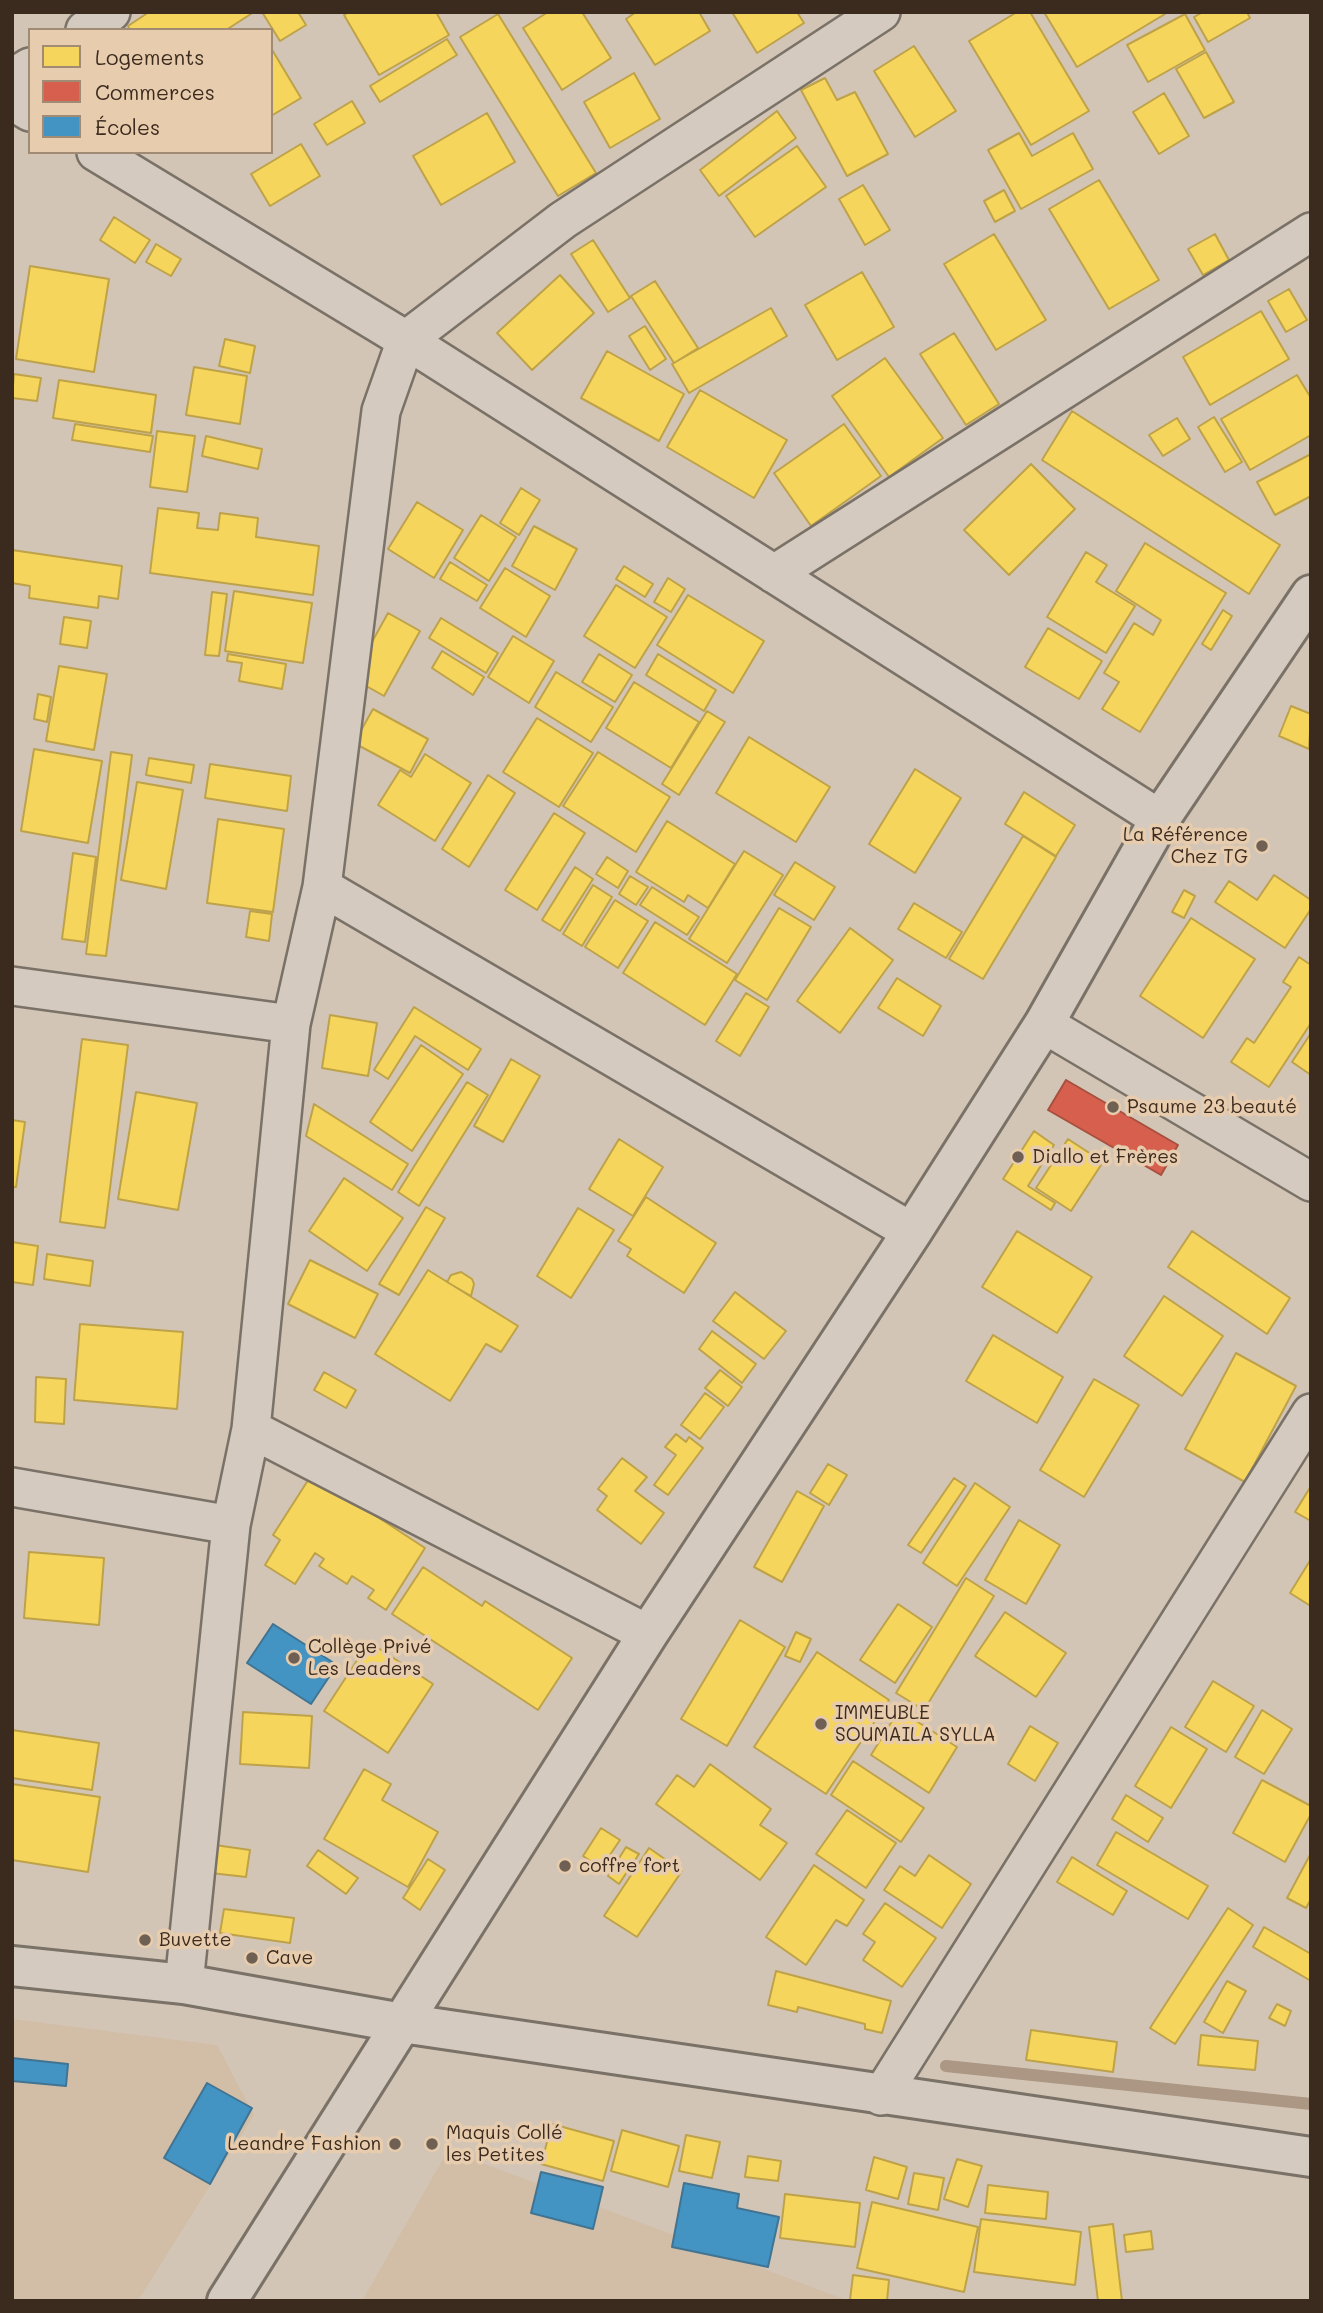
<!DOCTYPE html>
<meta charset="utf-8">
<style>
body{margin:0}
#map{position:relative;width:1323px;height:2313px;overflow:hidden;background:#d3c5b5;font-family:Mali,sans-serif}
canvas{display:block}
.frame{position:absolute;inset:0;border:14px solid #3b2a1e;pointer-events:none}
.legend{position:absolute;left:28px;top:28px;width:245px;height:126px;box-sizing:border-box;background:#e7ccae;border:2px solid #a28b74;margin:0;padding:9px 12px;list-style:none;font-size:21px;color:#3b2a1e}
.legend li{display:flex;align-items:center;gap:14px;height:35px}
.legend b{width:35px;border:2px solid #a28b74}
</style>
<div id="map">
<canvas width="1323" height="2313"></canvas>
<div class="frame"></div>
<ul class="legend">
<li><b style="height:19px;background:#f6d55c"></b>Logements</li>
<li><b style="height:19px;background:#d6604d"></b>Commerces</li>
<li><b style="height:19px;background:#4393c3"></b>Écoles</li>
</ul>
</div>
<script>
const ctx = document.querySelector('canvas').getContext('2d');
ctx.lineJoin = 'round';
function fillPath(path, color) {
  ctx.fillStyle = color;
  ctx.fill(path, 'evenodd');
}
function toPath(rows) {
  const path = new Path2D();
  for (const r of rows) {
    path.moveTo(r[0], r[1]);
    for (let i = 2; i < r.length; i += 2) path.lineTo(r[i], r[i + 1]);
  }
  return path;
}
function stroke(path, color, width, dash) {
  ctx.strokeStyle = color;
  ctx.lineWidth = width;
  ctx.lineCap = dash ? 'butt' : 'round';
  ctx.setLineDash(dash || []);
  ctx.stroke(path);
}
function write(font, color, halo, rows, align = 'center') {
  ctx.font = font + ' Mali,sans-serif';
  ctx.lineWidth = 7;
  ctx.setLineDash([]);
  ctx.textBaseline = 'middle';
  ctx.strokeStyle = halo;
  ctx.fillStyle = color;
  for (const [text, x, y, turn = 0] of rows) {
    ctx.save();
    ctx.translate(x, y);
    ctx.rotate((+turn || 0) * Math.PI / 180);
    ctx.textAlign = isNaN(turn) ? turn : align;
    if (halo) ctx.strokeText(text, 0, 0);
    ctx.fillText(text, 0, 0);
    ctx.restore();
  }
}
fillPath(toPath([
 [12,2019,217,2045,254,2115,138,2301,12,2301],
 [448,2150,849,2301,362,2301]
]), '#d2bea7');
const homes = toPath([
 [149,12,254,12,226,30,130,30,128,26,149,12],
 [262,12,298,12,306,25,280,41,262,12],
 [349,12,436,12,449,35,379,75,344,15,349,12],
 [548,12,582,12,611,58,562,90,523,28,548,12],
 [636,12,699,12,710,31,655,65,626,19,636,12],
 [732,12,797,12,804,23,757,53,732,12],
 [1017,12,1030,12,1089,111,1031,145,969,41,1017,12],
 [1044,12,1164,12,1165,14,1077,67,1044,12],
 [1203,12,1247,12,1250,18,1208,42,1194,17,1203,12],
 [498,14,596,173,558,196,460,37,498,14],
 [1185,14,1205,50,1148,82,1127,45,1185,14],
 [447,39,457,55,380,102,370,86,447,39],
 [914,46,956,111,915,137,874,71,914,46],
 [271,48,301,98,271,116,271,48],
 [1206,52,1234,102,1204,118,1176,69,1206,52],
 [634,73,660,119,610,148,584,102,634,73],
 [825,78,837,100,855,92,888,154,847,176,801,90,825,78],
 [1164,93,1189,136,1159,154,1133,112,1164,93],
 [352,101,365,123,327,145,314,124,352,101],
 [777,111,796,138,719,196,700,170,777,111],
 [487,113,515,162,441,205,413,156,487,113],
 [1019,133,1032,156,1073,133,1093,169,1021,209,988,150,1019,133],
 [301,144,320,176,270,206,251,174,301,144],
 [797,146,826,187,755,237,726,196,797,146],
 [1099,180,1159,280,1109,309,1049,209,1099,180],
 [863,185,890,230,865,245,839,199,863,185],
 [1004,190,1015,211,995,222,984,201,1004,190],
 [114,217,150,240,135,263,100,240,114,217],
 [994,234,1046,320,996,350,944,264,994,234],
 [1215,234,1229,260,1203,275,1188,249,1215,234],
 [593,240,630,298,608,312,571,254,593,240],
 [156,244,181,259,171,276,146,262,156,244],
 [30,266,109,279,94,372,16,359,30,266],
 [862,272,894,327,837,360,805,305,862,272],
 [560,275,594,313,532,370,497,333,560,275],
 [655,281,698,348,674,363,631,296,655,281],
 [1289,289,1307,320,1286,332,1268,301,1289,289],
 [771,308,787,336,689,393,672,364,771,308],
 [1261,311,1289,359,1210,405,1183,357,1261,311],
 [645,326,666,359,650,370,629,336,645,326],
 [954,333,999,404,966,425,920,354,954,333],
 [225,339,255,346,250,373,219,366,225,339],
 [607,351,684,394,659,441,581,398,607,351],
 [885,358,943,438,889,477,832,396,885,358],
 [194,367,247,376,240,424,186,415,194,367],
 [14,374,41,378,37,401,12,398,14,374],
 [1297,375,1311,398,1311,435,1250,470,1221,419,1297,375],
 [59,380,156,395,151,433,53,418,59,380],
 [700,390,787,440,754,498,667,447,700,390],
 [1072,411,1280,545,1249,594,1042,460,1072,411],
 [1214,417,1242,462,1225,472,1198,427,1214,417],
 [1177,418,1190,439,1163,456,1149,435,1177,418],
 [75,424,153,436,150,452,72,440,75,424],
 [844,424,881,476,811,526,774,473,844,424],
 [157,431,195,436,187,492,150,487,157,431],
 [206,436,262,449,258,469,202,456,206,436],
 [1311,454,1311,496,1275,515,1257,482,1311,454],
 [1031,464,1075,509,1009,575,964,530,1031,464],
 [521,488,540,500,519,535,500,523,521,488],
 [417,502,463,530,434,578,388,549,417,502],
 [158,508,199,513,197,528,218,530,220,513,258,518,256,537,319,546,313,595,150,573,158,508],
 [481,515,516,537,489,581,454,558,481,515],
 [534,526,577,549,555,590,512,566,534,526],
 [1145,543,1226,593,1140,732,1102,709,1119,682,1104,673,1134,623,1153,635,1161,620,1116,591,1145,543],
 [12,550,122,566,118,599,99,596,98,608,29,598,30,586,12,583,12,550],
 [1086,552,1107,565,1096,582,1135,606,1106,653,1047,617,1086,552],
 [450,562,487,585,477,601,440,579,450,562],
 [624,566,653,584,645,597,616,579,624,566],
 [505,568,550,596,526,637,480,608,505,568],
 [668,578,685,589,671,612,654,602,668,578],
 [616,585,667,617,635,668,584,636,616,585],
 [234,591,312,603,303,663,225,651,234,591],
 [212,592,227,594,219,656,205,655,212,592],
 [688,595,764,641,733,693,657,645,688,595],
 [1223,610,1232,616,1211,650,1202,644,1223,610],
 [388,613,420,631,384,696,352,678,388,613],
 [64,617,91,621,87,648,60,644,64,617],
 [441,618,498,653,486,673,429,638,441,618],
 [1048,628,1102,661,1079,699,1025,667,1048,628],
 [513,636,554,661,529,703,488,677,513,636],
 [442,651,484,677,473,695,432,668,442,651],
 [228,654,286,664,282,689,239,681,242,663,227,661,228,654],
 [599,654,632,675,615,702,582,682,599,654],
 [658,654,716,690,704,711,646,675,658,654],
 [59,666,107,674,94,750,46,741,59,666],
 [556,672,613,707,591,742,535,707,556,672],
 [634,682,699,722,671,768,606,728,634,682],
 [38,694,51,697,47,722,34,719,38,694],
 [1291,706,1311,714,1309,749,1279,736,1291,706],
 [373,709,428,739,410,773,354,743,373,709],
 [707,711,725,722,679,795,662,784,707,711],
 [537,718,593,753,559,807,503,772,537,718],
 [749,737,830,787,796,842,716,793,749,737],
 [34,749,102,761,88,843,21,831,34,749],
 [111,752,132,755,106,956,86,954,111,752],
 [598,752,670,797,636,852,563,806,598,752],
 [425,754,471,783,435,841,378,805,400,770,411,777,425,754],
 [149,758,194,765,191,783,146,775,149,758],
 [210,764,291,776,287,811,205,798,210,764],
 [915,769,961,798,915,873,869,844,915,769],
 [488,775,515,793,469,867,442,849,488,775],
 [137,782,183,790,166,889,121,880,137,782],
 [1024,792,1075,825,1056,856,1005,824,1024,792],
 [554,813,585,833,537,910,505,890,554,813],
 [218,819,284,829,273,912,207,903,218,819],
 [667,821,735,864,708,908,688,895,684,902,636,872,667,821],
 [1023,836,1056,857,983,979,949,959,1023,836],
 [744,851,783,875,727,963,689,939,744,851],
 [73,853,96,857,85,942,62,939,73,853],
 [607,857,628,871,618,888,596,874,607,857],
 [795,862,835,887,814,920,774,895,795,862],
 [575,867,593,879,560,931,542,920,575,867],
 [1274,875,1311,900,1311,909,1285,948,1215,902,1229,881,1257,900,1274,875],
 [630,876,648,887,636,905,619,894,630,876],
 [593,885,612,897,582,946,563,934,593,885],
 [652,887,699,917,687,935,640,905,652,887],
 [1184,890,1195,896,1184,918,1172,912,1184,890],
 [615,900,648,921,618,968,585,947,615,900],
 [914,903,962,932,946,958,898,929,914,903],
 [779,908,811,927,767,1000,735,980,779,908],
 [250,911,272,914,269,941,246,937,250,911],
 [1191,918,1255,959,1203,1038,1140,996,1191,918],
 [655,922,737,974,705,1025,623,973,655,922],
 [850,928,893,960,840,1033,797,1001,850,928],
 [1299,957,1311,965,1311,1023,1269,1087,1231,1062,1247,1038,1254,1043,1291,987,1283,982,1299,957],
 [897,978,941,1006,923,1036,878,1008,897,978],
 [746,993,769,1007,740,1056,716,1041,746,993],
 [414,1007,481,1049,468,1070,415,1036,388,1079,374,1070,414,1007],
 [330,1015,377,1023,368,1076,322,1068,330,1015],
 [1311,1033,1311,1075,1292,1062,1311,1033],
 [82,1039,128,1045,105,1228,60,1222,82,1039],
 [421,1045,463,1074,412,1151,370,1122,421,1045],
 [511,1059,540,1076,503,1142,474,1126,511,1059],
 [467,1082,488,1095,419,1206,398,1192,467,1082],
 [136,1092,197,1103,178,1210,118,1199,136,1092],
 [314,1104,408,1164,392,1190,306,1136,314,1104],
 [12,1120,25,1122,16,1187,12,1187,12,1120],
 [1034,1131,1054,1145,1028,1186,1055,1203,1051,1210,1003,1179,1034,1131],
 [619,1139,663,1167,633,1216,589,1189,619,1139],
 [1068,1139,1103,1162,1071,1211,1036,1188,1068,1139],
 [344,1178,403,1218,367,1271,309,1231,344,1178],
 [646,1197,716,1243,684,1293,627,1256,631,1249,618,1241,646,1197],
 [426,1207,445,1218,399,1295,379,1284,426,1207],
 [578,1208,614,1230,571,1298,537,1276,578,1208],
 [1017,1231,1092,1277,1057,1333,982,1287,1017,1231],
 [1192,1231,1290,1298,1267,1334,1168,1267,1192,1231],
 [12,1242,38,1246,33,1285,12,1282,12,1242],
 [47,1254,93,1261,90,1286,44,1279,47,1254],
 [310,1260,378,1294,355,1338,288,1304,310,1260],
 [428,1270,518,1326,501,1352,486,1344,450,1401,375,1354,428,1270],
 [461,1272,472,1279,474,1284,471,1296,447,1282,451,1275,461,1272],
 [735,1292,786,1331,764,1359,713,1321,735,1292],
 [1164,1296,1223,1336,1182,1396,1124,1356,1164,1296],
 [80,1324,183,1332,177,1409,74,1400,80,1324],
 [712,1331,756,1364,742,1383,699,1349,712,1331],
 [993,1335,1063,1377,1037,1423,966,1381,993,1335],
 [1236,1353,1296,1386,1245,1482,1185,1449,1236,1353],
 [720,1370,742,1387,728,1406,705,1388,720,1370],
 [324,1372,356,1390,346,1408,314,1390,324,1372],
 [36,1377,66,1379,64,1424,35,1422,36,1377],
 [1094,1379,1139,1405,1084,1497,1040,1470,1094,1379],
 [705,1393,724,1407,700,1439,681,1425,705,1393],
 [676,1434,686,1442,689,1437,703,1448,668,1495,654,1485,676,1455,665,1447,676,1434],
 [622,1458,647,1477,635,1491,664,1513,641,1544,597,1510,607,1496,598,1489,622,1458],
 [828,1464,847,1475,829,1505,810,1493,828,1464],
 [312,1474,425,1548,386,1610,368,1598,374,1590,352,1576,347,1584,319,1566,324,1559,315,1553,295,1584,265,1565,280,1540,273,1535,312,1474],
 [954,1478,966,1486,921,1553,908,1545,954,1478],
 [975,1483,1010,1507,957,1586,923,1563,975,1483],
 [1311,1486,1311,1521,1295,1512,1311,1486],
 [797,1491,824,1506,782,1582,754,1567,797,1491],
 [1019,1520,1060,1545,1026,1604,985,1580,1019,1520],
 [29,1552,104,1558,99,1625,24,1618,29,1552],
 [1311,1559,1311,1603,1309,1605,1290,1593,1311,1559],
 [423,1567,482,1606,485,1601,572,1658,538,1710,392,1614,423,1567],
 [966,1578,994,1596,924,1710,896,1693,966,1578],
 [898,1604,932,1627,895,1683,860,1660,898,1604],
 [1005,1612,1066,1653,1036,1697,975,1656,1005,1612],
 [740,1620,785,1647,727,1746,681,1719,740,1620],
 [796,1632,811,1639,800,1662,785,1656,796,1632],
 [369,1642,433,1684,388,1753,324,1711,369,1642],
 [817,1652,889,1700,826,1794,754,1747,817,1652],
 [1213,1681,1254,1706,1226,1752,1185,1727,1213,1681],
 [899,1710,957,1747,929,1793,871,1755,899,1710],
 [1262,1710,1292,1729,1264,1774,1235,1757,1262,1710],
 [243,1712,312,1716,309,1768,240,1764,243,1712],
 [1030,1726,1058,1743,1035,1781,1008,1764,1030,1726],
 [1171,1727,1207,1749,1171,1808,1135,1786,1171,1727],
 [12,1730,99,1743,92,1790,12,1778,12,1730],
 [853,1761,924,1808,901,1842,831,1795,853,1761],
 [710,1764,771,1809,760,1825,787,1843,760,1880,656,1804,677,1775,694,1787,710,1764],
 [364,1769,391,1784,382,1800,438,1832,408,1887,324,1839,364,1769],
 [1262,1780,1311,1806,1311,1814,1285,1862,1233,1833,1262,1780],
 [12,1784,100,1797,88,1872,12,1860,12,1784],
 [1126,1795,1163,1818,1148,1842,1112,1819,1126,1795],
 [847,1810,896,1843,866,1888,816,1854,847,1810],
 [601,1828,620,1840,601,1868,583,1856,601,1828],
 [1116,1832,1208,1886,1188,1919,1097,1865,1116,1832],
 [215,1845,250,1850,246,1877,211,1873,215,1845],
 [626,1847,639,1854,619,1884,608,1876,626,1847],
 [649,1848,682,1871,637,1937,604,1916,649,1848],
 [318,1850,358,1878,346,1894,307,1866,318,1850],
 [1311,1853,1311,1899,1306,1908,1287,1898,1311,1853],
 [929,1855,971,1884,942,1928,884,1890,900,1866,915,1876,929,1855],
 [1072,1857,1127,1891,1113,1915,1057,1882,1072,1857],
 [428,1859,445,1870,420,1910,403,1898,428,1859],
 [814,1865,864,1900,847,1926,836,1920,806,1965,766,1937,814,1865],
 [885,1903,936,1938,902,1987,863,1960,875,1942,863,1934,885,1903],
 [1228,1908,1253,1925,1175,2044,1150,2028,1228,1908],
 [224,1909,294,1918,290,1943,220,1933,224,1909],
 [1264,1927,1311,1954,1311,1981,1253,1947,1264,1927],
 [776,1971,891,2001,882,2033,865,2029,865,2024,798,2007,797,2012,768,2005,776,1971],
 [1227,1981,1246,1991,1223,2033,1204,2022,1227,1981],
 [1277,2004,1291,2011,1285,2026,1269,2018,1277,2004],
 [1031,2030,1117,2042,1113,2072,1026,2060,1031,2030],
 [1201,2035,1258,2041,1255,2070,1198,2065,1201,2035],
 [552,2124,614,2141,603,2181,541,2164,552,2124],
 [622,2130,679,2146,668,2187,611,2171,622,2130],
 [686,2135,720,2142,712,2178,679,2171,686,2135],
 [748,2156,781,2161,778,2181,745,2177,748,2156],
 [874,2157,907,2167,898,2199,866,2190,874,2157],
 [957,2159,982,2166,968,2207,944,2199,957,2159],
 [914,2173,944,2178,938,2210,908,2204,914,2173],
 [988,2185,1048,2192,1046,2219,985,2213,988,2185],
 [785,2194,860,2203,855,2247,780,2238,785,2194],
 [872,2202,978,2227,964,2292,857,2268,872,2202],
 [981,2219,1081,2232,1075,2285,974,2272,981,2219],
 [1113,2224,1122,2301,1098,2301,1089,2227,1113,2224],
 [1151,2231,1153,2249,1126,2252,1124,2235,1151,2231],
 [853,2275,889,2280,887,2301,850,2300,853,2275]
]);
fillPath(homes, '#f6d55c');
stroke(homes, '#bea249', 2);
const shops = toPath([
 [1066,1080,1178,1145,1161,1175,1048,1110,1066,1080]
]);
fillPath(shops, '#d6604d');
stroke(shops, '#a8503f', 2);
const schools = toPath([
 [273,1624,337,1665,311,1704,247,1663,273,1624],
 [12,2058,68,2064,66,2086,12,2081,12,2058],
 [207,2083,252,2108,210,2184,164,2158,207,2083],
 [541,2172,603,2187,593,2229,531,2213,541,2172],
 [684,2183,739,2194,737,2208,779,2217,768,2267,672,2247,684,2183]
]);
fillPath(schools, '#4393c3');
stroke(schools, '#417492', 2);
stroke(toPath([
 [946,2066,1311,2104]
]), '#ab9783', 12);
const minor = toPath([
 [85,30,111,12],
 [12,78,30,67],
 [12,101,30,112],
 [96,152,406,340,1160,819],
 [774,574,1311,232],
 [322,887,912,1232],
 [12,986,291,1024],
 [1044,1024,1311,1182],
 [251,1429,648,1634],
 [12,1487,231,1525],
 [184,1984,231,1525,251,1429,291,1024,322,887,381,411,406,340,563,220,881,12],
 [881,2096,1311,1413]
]);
const tertiary = toPath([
 [12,1966,184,1984,402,2023,648,1634,912,1232,1044,1024,1160,819,1311,595]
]);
const secondary = toPath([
 [227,2301,402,2023,1311,2157]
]);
stroke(minor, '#7a7167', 42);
stroke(tertiary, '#7a7167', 44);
stroke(secondary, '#7a7167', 44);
stroke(minor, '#d4cabf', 37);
stroke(tertiary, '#d4cabf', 38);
stroke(secondary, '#d4cabf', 38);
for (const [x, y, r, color] of [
 [1262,846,7,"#706053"],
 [1113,1107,7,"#706053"],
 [1018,1157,7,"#706053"],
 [294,1658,7,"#706053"],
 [821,1724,7,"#706053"],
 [565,1866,7,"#706053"],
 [145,1940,7,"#706053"],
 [252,1958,7,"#706053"],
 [395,2144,7,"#706053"],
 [432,2144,7,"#706053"]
]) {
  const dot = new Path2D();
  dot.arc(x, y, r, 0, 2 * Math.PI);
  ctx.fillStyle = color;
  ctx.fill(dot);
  stroke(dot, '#e7ccae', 2.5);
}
write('19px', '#3b2a1e', '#e7ccae', [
 ["La Référence",1248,835,"right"],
 ["Chez TG",1248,857,"right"],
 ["Psaume 23 beauté",1127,1107],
 ["Diallo et Frères",1032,1157],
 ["Collège Privé",308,1647],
 ["Les Leaders",308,1669],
 ["IMMEUBLE",835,1713],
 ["SOUMAILA SYLLA",835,1735],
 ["coffre fort",579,1866],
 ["Buvette",159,1940],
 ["Cave",266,1958],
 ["Maquis Collé",446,2133],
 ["les Petites",446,2155],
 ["Leandre Fashion",381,2144,"right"]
], 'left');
</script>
